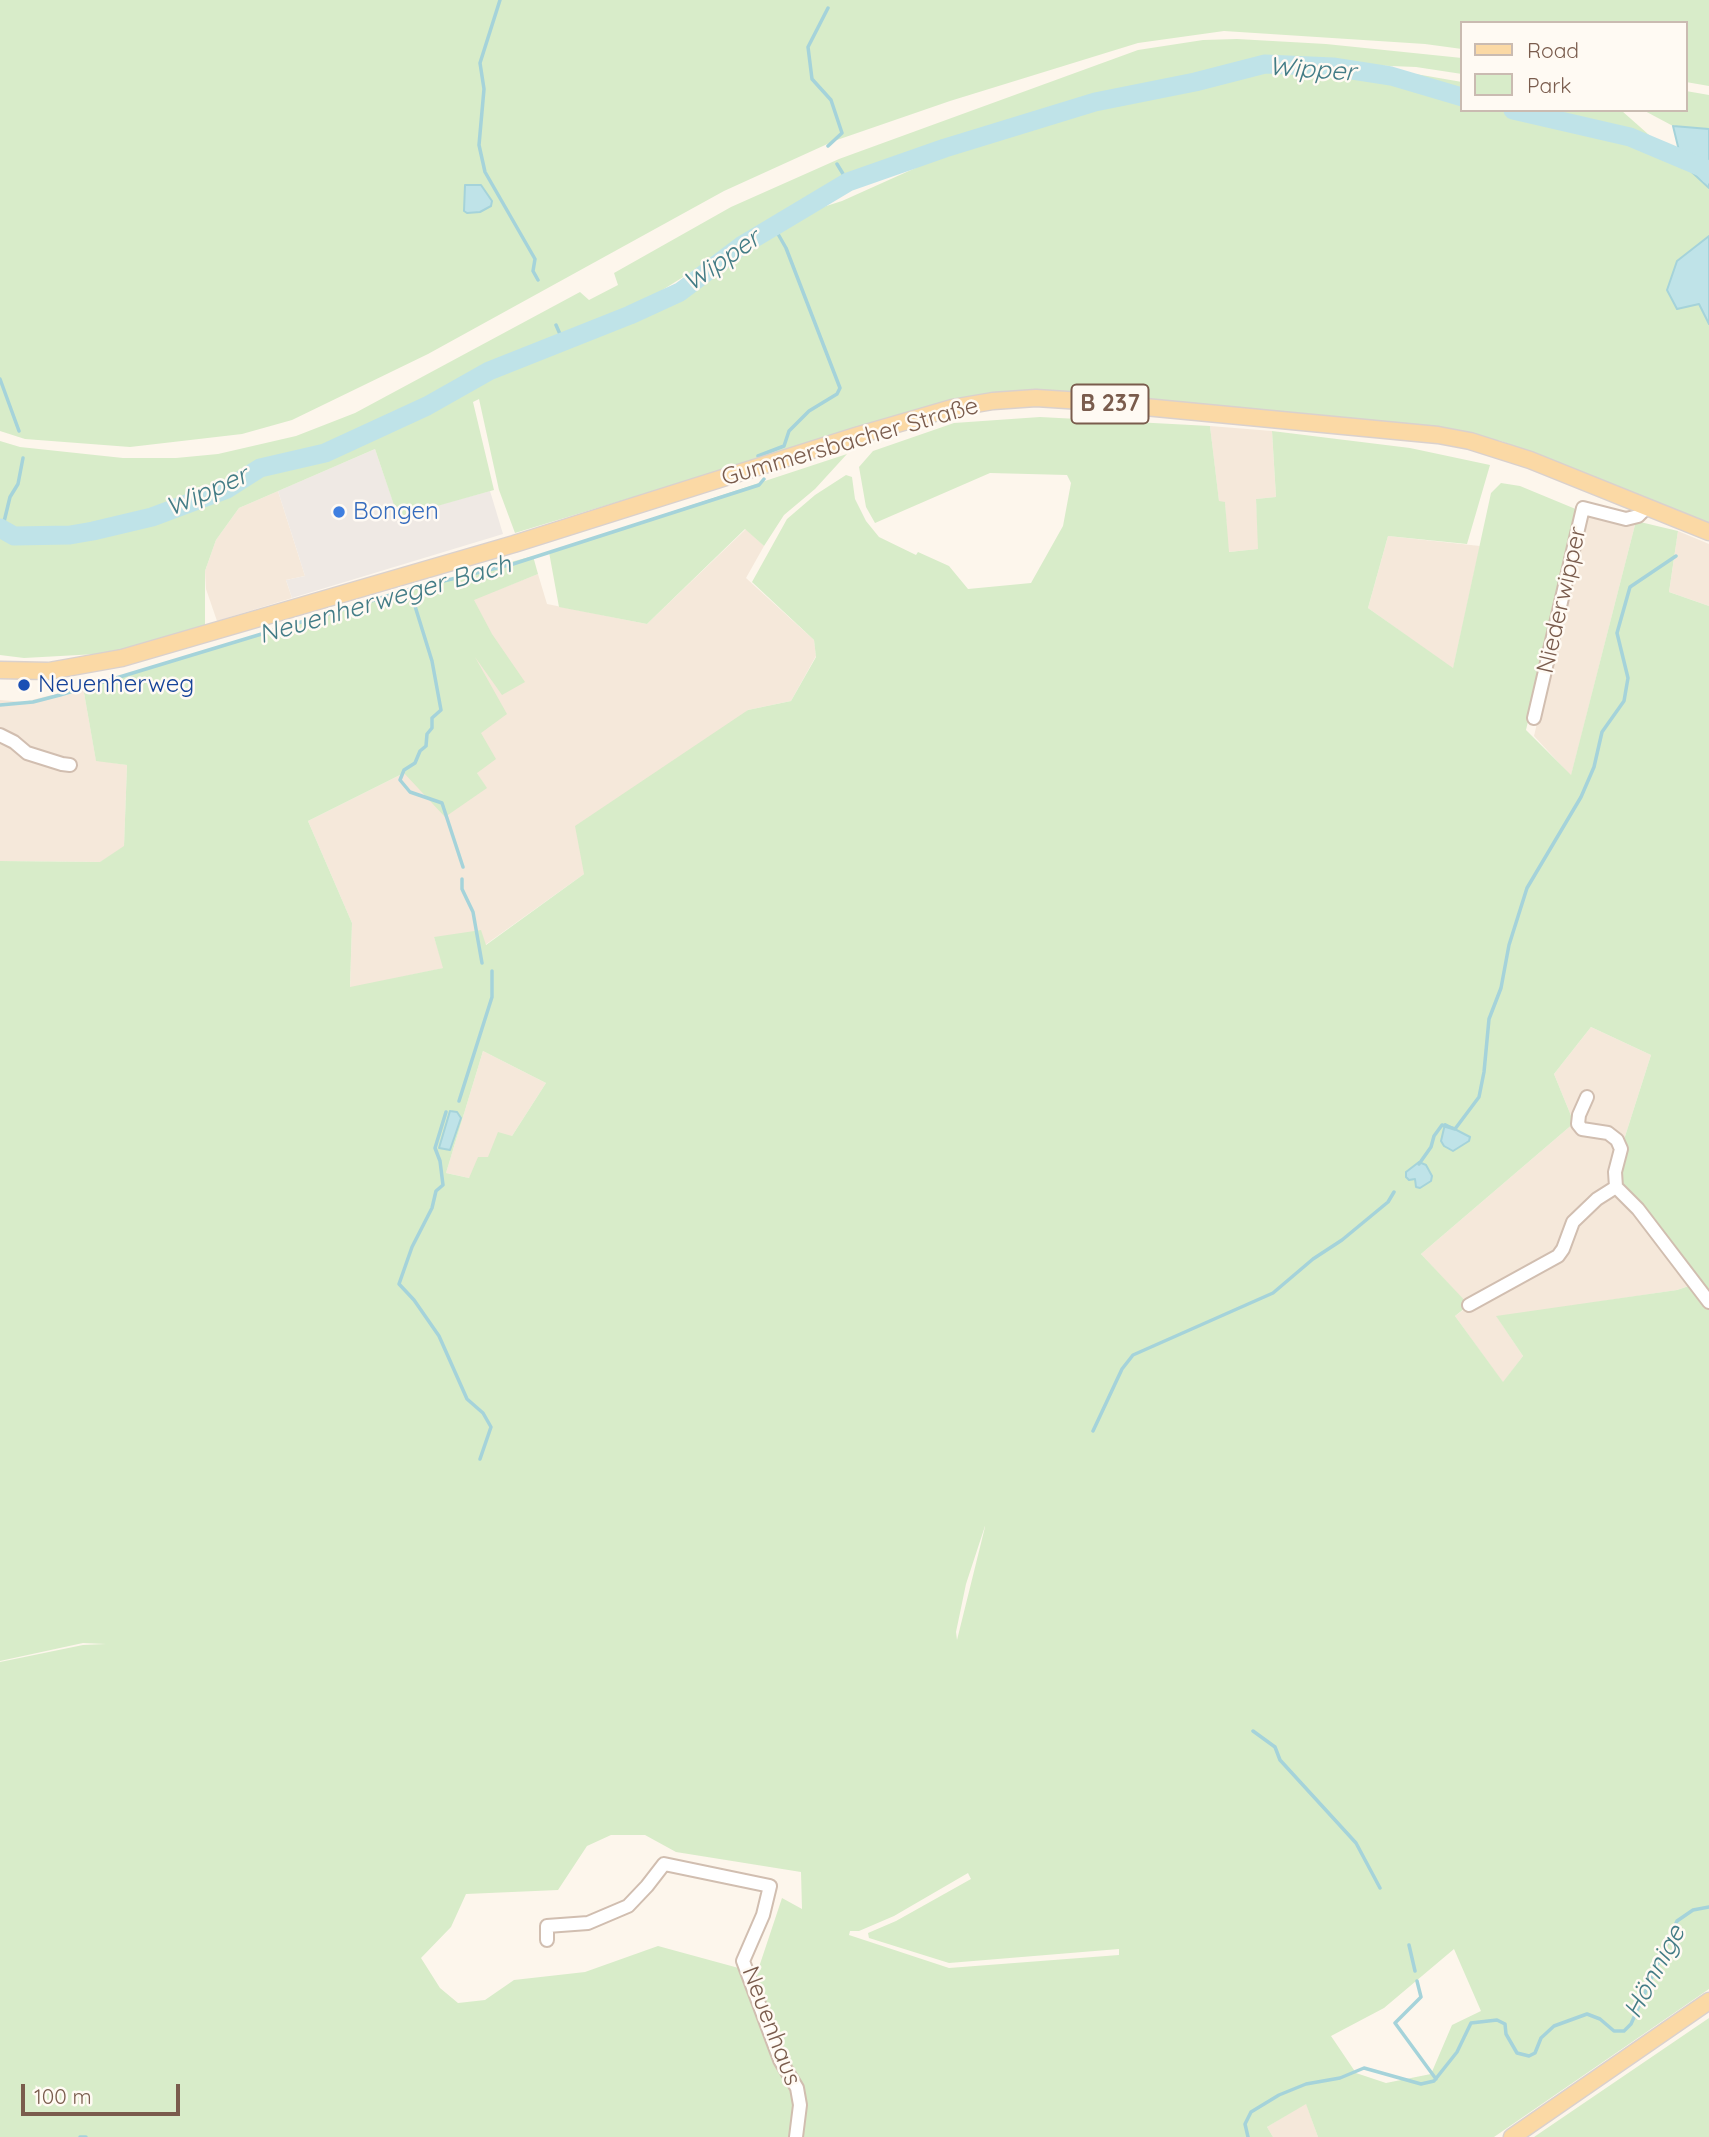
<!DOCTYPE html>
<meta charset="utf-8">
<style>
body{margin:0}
#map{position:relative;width:1709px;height:2137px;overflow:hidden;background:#fdf6ec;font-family:Quicksand,sans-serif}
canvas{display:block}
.legend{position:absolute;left:1460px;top:21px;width:228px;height:91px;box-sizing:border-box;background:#fffaf3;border:2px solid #cabbb1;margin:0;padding:9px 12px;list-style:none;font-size:21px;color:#7a5c4d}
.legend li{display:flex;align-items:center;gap:14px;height:35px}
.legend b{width:35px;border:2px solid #cabbb1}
.scale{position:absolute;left:21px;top:2084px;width:159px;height:32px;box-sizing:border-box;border:4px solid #7a5c4d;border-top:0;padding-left:9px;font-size:21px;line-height:24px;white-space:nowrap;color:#7a5c4d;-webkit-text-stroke:5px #fffaf3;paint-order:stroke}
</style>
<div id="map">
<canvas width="1709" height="2137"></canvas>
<ul class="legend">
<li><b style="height:9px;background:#fbd9a5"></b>Road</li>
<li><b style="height:19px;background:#d8ecc9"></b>Park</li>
</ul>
<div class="scale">100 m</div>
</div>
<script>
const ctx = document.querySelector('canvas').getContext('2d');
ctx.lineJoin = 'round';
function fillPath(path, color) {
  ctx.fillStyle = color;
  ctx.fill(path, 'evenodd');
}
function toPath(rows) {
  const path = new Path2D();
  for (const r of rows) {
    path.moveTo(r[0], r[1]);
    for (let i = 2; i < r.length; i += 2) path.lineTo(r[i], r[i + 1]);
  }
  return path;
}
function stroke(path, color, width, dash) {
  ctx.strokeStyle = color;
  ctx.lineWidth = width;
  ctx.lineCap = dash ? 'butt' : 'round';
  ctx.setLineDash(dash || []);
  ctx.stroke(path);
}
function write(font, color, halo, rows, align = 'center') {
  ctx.font = font + ' Quicksand,sans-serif';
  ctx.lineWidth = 5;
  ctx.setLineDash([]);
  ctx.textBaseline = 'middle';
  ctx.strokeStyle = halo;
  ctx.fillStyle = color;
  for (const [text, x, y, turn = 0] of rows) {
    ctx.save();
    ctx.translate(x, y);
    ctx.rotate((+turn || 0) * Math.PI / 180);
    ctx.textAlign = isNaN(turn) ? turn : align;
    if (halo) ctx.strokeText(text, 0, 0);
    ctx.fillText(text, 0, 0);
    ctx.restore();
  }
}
fillPath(toPath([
 [1210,426,1272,431,1276,497,1256,499,1259,549,1228,552,1225,503,1219,502],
 [278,491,305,576,286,580,292,598,217,621,206,589,205,571,216,540,239,508],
 [1586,517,1636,521,1571,776,1534,736],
 [746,529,764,546,746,578,814,640,816,656,791,701,748,710,584,874,485,945,434,937,444,968,350,988,352,923,308,821,404,773,486,788,477,773,481,733,467,645,474,599,538,574,547,604,647,624],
 [1678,531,1709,544,1709,606,1669,592],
 [1388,536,1480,546,1453,669,1368,608],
 [83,687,96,760,127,765,124,847,101,862,0,861,0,700,24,702],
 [1591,1027,1651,1055,1621,1149,1695,1284,1677,1290,1497,1317,1523,1356,1503,1383,1455,1316,1469,1306,1421,1254,1574,1123,1554,1074],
 [483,1051,546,1083,512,1136,469,1178,446,1173],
 [1306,2103,1318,2137,1273,2137,1267,2127]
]), '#f5e8da');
fillPath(toPath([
 [375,449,398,516,490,491,503,534,292,598,286,580,305,576,278,491]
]), '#efe9e4');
fillPath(toPath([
 [0,0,1709,0,1709,86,1686,82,1686,23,1462,23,1462,49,1425,44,1224,31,1138,43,950,101,834,141,724,191,428,354,292,420,242,434,130,447,25,439,0,431],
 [1237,39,1326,44,1462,58,1462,74,1416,67,1264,61,1094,96,966,139,845,193,793,208,586,338,626,321,652,313,712,275,795,216,842,201,960,148,1099,100,1266,66,1410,73,1462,82,1462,110,1622,111,1709,188,1709,236,1702,243,1699,304,1709,324,1709,523,1501,441,1431,427,1039,392,960,398,515,533,499,490,479,399,473,402,494,490,398,517,375,449,239,508,216,540,205,571,205,626,115,653,24,658,0,655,0,441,20,447,123,458,176,458,218,454,296,436,355,413,580,292,589,300,618,285,614,273,731,207,839,159,1138,50,1203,40],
 [1686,91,1709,95,1709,129,1673,126,1643,110,1686,110],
 [1040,417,1210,426,1219,501,1225,502,1229,552,1258,549,1256,499,1276,497,1272,431,1410,448,1490,465,1467,544,1388,536,1368,608,1453,668,1491,493,1501,483,1520,486,1578,510,1526,730,1571,775,1636,521,1678,531,1669,592,1709,606,1709,1297,1622,1186,1621,1149,1651,1055,1591,1027,1554,1074,1574,1123,1421,1254,1469,1305,1455,1316,1503,1382,1523,1356,1496,1316,1677,1290,1695,1284,1709,1302,1709,1989,1494,2137,1318,2137,1306,2104,1267,2127,1273,2137,0,2137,0,1662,83,1645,106,1644,83,1643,0,1661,0,861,100,862,124,846,127,765,96,761,83,687,406,590,533,556,538,574,474,600,492,634,525,682,502,695,475,657,507,714,481,733,496,759,477,773,487,788,445,817,404,773,308,821,352,923,350,987,443,968,434,937,481,930,486,945,584,874,575,826,748,710,791,701,816,657,814,640,752,582,787,519,815,495,846,475,852,477,855,499,866,521,879,537,916,555,918,552,949,566,968,589,1031,583,1063,526,1071,483,1067,475,990,473,875,523,866,507,859,467,873,451,954,423],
 [483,1051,546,1083,512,1136,498,1132,488,1157,478,1157,469,1178,446,1173],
 [985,1526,985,1527,957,1640,956,1632,966,1584],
 [611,1835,645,1835,676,1852,801,1872,802,1909,782,1898,757,1973,658,1946,585,1972,514,1980,485,2000,458,2003,440,1988,421,1958,451,1927,466,1894,558,1890,587,1846],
 [968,1873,971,1879,896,1921,868,1933,869,1938,949,1963,1119,1949,1119,1955,949,1968,849,1935,850,1931,859,1931,894,1916],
 [1454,1949,1481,2011,1452,2025,1431,2074,1386,2083,1356,2073,1331,2036,1384,2008],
 [847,454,815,489,784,515,764,546,745,529,647,624,559,607,549,552],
 [1709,2018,1709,2137,1534,2137]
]), '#d8ecc9');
const water = toPath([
 [1673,126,1709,129,1709,188,1682,163,1673,126],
 [465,185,481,185,492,201,491,206,480,212,467,213,464,211,465,185],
 [1709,236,1709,324,1699,304,1677,309,1667,290,1677,261,1709,236],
 [450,1111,457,1112,461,1118,450,1150,439,1148,450,1111],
 [1445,1124,1470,1137,1469,1141,1453,1151,1444,1146,1441,1141,1445,1124],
 [1419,1162,1426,1165,1432,1176,1431,1181,1420,1188,1416,1187,1415,1179,1409,1180,1406,1177,1406,1172,1419,1162]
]);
fillPath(water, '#bfe3e8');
stroke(water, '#a5d3da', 2);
stroke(toPath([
 [500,0,480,63,484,89,479,145,485,172,535,259,533,271,538,280],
 [828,8,808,47,812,79,831,100,842,133,828,146],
 [837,164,848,182],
 [556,325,563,341],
 [0,379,19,431],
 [758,456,784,446,789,431,809,411,837,394,840,388,786,248,774,227],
 [2,530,10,497,18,484,23,458],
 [410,590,432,661,441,710,432,718,432,728,427,734,426,746,420,751,415,763,404,770,400,780,410,792,442,803,463,867],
 [0,705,33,702,60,695,407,590,513,564,759,485,764,479],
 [462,879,462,889,473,912,482,963],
 [459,1101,492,997,492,971],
 [446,1112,435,1148,440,1161,443,1185,436,1191,432,1208,412,1247,399,1284,414,1300,439,1336,467,1399,483,1413,491,1427,480,1459],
 [1419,1164,1431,1147,1434,1136,1442,1125,1455,1129,1479,1097,1484,1072,1489,1019,1501,988,1509,945,1527,888,1581,797,1594,767,1602,732,1624,701,1628,678,1617,633,1630,587,1676,556],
 [1093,1431,1122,1369,1133,1355,1273,1293,1313,1259,1342,1240,1388,1202,1394,1192],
 [1253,1731,1275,1747,1280,1760,1356,1843,1380,1888],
 [1409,1945,1415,1971],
 [1417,1981,1421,1997,1395,2023,1436,2079],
 [80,2137,86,2137],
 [1248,2137,1245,2124,1251,2112,1279,2095,1306,2084,1340,2078,1364,2068,1421,2084,1434,2081,1457,2052,1471,2023,1497,2020,1505,2024,1506,2034,1517,2053,1529,2056,1535,2053,1541,2038,1554,2026,1587,2014,1600,2019,1614,2031,1624,2031,1631,2024,1677,1921,1693,1910,1709,1907]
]), '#a5d3da', 3.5);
stroke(toPath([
 [1513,110,1630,137,1706,169,1709,174],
 [0,528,14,536,70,535,93,531,152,517,227,489,260,468,325,453,427,406,489,371,630,315,680,292,741,246,848,182,945,148,1095,102,1195,82,1265,64,1333,67,1391,76,1462,97]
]), '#bfe3e8', 19);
const minor = toPath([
 [1534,718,1583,508,1626,519,1638,516,1647,507],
 [0,735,14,742,27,753,62,764,70,765],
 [1587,1097,1579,1115,1578,1124,1582,1129,1608,1133,1617,1140,1621,1149,1615,1172,1616,1187,1638,1209,1709,1302],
 [1469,1305,1558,1256,1563,1249,1573,1222,1597,1199,1616,1187],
 [547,1940,547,1926,588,1923,628,1906,647,1886,664,1864,770,1886,763,1915,743,1961,780,2060,797,2088,800,2105,796,2137]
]);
const major = toPath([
 [0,670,49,671,122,658,514,544,859,435,952,408,993,401,1036,398,1082,401,1438,435,1470,441,1530,460,1709,532],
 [1512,2137,1709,2001]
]);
stroke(minor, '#d1beb0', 16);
stroke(major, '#dad1cd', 19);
stroke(minor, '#fff', 12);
stroke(major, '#fbd9a5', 16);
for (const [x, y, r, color] of [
 [339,512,7,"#3f7fe0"],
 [24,685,7,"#1a4fb4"]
]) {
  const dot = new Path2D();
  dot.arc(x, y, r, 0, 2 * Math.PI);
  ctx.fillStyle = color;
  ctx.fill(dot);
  stroke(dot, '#fffaf3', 2.5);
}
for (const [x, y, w] of [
 [1110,404,77]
]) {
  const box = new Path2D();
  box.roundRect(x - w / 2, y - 19.5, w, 39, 5);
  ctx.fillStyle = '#fffaf3';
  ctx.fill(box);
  stroke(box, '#7a5c4d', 2);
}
write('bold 23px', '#7a5c4d', null, [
 ["B 237",1110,404]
]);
write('24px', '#7a5c4d', '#fffaf3', [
 ["Gummersbacher Straße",850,442,-16],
 ["Niederwipper",1562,600,-77],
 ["Neuenhaus",771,2026,69]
]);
write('24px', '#366cbe', '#fffaf3', [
 ["Bongen",353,512]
], 'left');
write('24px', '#164399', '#fffaf3', [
 ["Neuenherweg",38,685]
], 'left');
write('italic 26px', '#437c86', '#fffaf3', [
 ["Wipper",1312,70,4],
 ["Wipper",722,261,-35],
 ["Wipper",207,492,-24],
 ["Neuenherweger Bach",385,600,-16],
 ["Hönnige",1655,1972,-62]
]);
</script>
